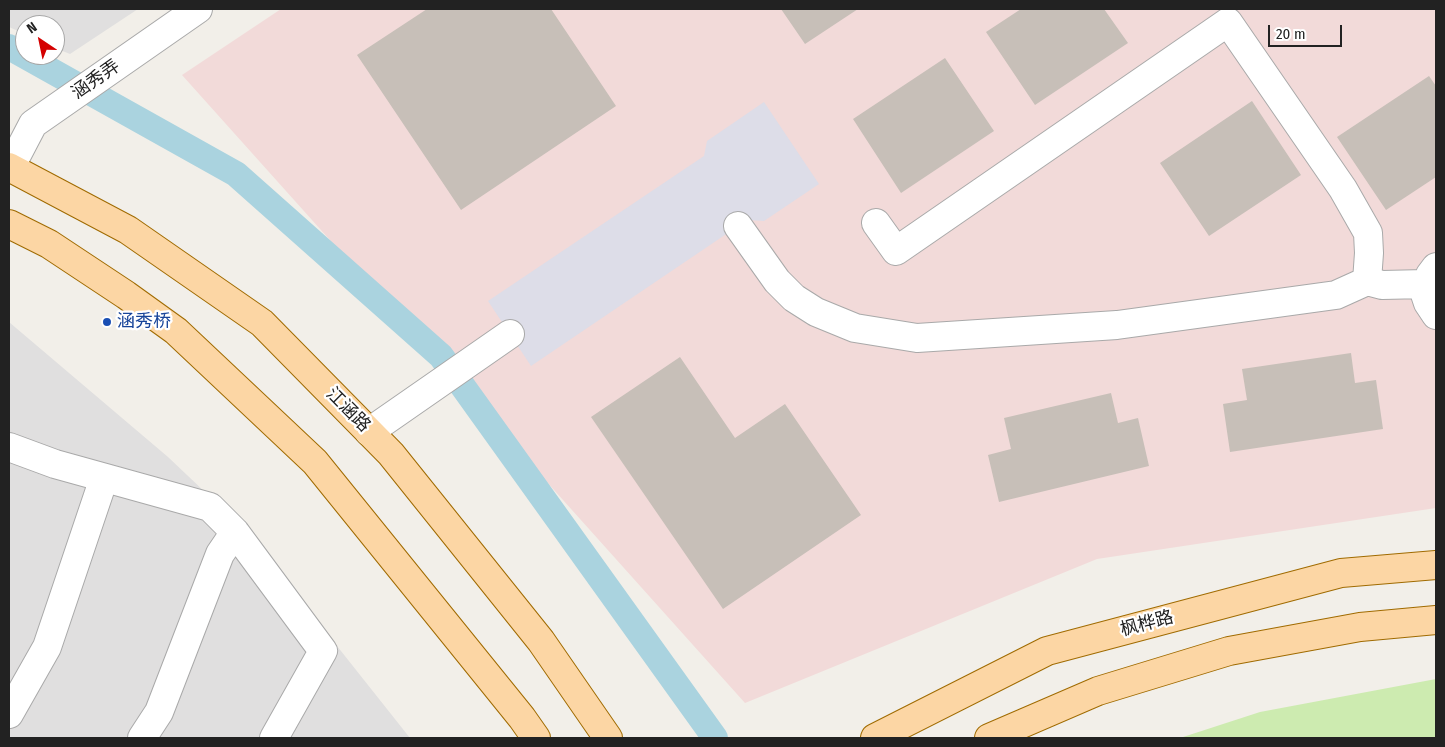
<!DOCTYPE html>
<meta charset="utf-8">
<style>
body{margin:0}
#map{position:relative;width:1445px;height:747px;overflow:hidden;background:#f2efe9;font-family:"Fira Sans Condensed",sans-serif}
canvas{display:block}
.frame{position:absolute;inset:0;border:10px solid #222;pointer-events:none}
.north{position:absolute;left:15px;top:15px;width:50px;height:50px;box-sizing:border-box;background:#fff;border:1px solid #a7a7a7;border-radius:50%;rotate:326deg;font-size:14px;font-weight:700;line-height:20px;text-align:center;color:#222}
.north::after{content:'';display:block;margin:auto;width:18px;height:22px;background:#d40000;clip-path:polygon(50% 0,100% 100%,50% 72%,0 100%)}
.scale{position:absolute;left:1268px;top:25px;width:74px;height:22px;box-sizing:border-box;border:2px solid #222;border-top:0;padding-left:6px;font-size:15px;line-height:18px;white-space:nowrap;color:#222;-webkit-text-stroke:4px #fff;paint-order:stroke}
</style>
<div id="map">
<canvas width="1445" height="747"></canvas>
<div class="frame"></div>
<div class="north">N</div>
<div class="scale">20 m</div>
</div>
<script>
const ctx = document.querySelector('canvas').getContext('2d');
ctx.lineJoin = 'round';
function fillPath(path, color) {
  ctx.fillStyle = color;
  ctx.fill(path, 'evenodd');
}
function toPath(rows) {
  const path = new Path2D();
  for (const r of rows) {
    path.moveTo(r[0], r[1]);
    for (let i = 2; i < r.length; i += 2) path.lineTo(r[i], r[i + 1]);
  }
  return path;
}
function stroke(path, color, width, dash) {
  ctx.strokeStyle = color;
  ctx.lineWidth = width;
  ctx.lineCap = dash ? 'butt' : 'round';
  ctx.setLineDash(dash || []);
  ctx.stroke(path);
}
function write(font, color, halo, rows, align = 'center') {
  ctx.font = font + ' "Fira Sans Condensed","Noto Sans SC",sans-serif';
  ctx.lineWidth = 4.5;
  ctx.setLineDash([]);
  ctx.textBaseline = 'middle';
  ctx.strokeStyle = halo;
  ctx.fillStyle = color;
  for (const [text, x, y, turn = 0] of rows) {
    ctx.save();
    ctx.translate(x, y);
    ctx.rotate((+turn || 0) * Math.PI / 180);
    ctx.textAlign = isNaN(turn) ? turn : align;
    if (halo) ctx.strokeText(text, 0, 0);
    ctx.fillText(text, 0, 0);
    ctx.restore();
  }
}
fillPath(toPath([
 [9,9,138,9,70,54,55,48,55,25,25,25,25,34,9,27],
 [9,322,168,457,245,530,410,738,9,738]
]), '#e0dfdf');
fillPath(toPath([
 [281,9,1436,9,1436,508,1097,559,745,703,182,75]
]), '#f2dad9');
fillPath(toPath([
 [1436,679,1436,738,1180,738,1260,712]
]), '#cdebb0');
fillPath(toPath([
 [764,102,819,184,764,221,747,220,531,366,488,301,704,156,707,141]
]), '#dddde8');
stroke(toPath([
 [9,47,236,174,441,356,715,738]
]), '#aad3df', 26);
fillPath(toPath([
 [427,9,551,9,616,106,461,210,357,55],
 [781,9,858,9,805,44],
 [1021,9,1104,9,1128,43,1035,105,986,32],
 [945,58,994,131,901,193,853,119],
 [1429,76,1436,86,1436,177,1386,210,1337,137],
 [1252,101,1301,175,1209,236,1160,163],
 [1351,353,1355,383,1376,380,1383,429,1230,452,1223,404,1247,400,1242,369],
 [680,357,735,438,785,404,861,515,723,609,591,417],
 [1111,393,1118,423,1138,418,1149,466,999,502,988,455,1011,449,1004,418]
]), '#c7bfb8');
const minor = toPath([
 [10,168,33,124,198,9],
 [876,223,896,251,1228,22,1343,189,1368,233,1369,253,1367,281,1382,285,1426,284],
 [738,226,777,281,794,298,816,312,855,328,917,338,1117,325,1336,295,1367,281],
 [1436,267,1430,275,1426,284,1425,294,1428,303,1436,315],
 [369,432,510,334],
 [9,447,55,464,210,507,235,532,323,651,274,738],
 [9,714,47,647,104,478],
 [142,738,159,712,220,554,235,532]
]);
const major = toPath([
 [9,167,128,230,262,323,391,454,541,641,608,738],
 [9,224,49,244,126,295,176,331,315,462,522,718,536,738],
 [875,738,1047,651,1341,573,1436,565],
 [989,738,1098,691,1229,651,1360,627,1436,620]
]);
stroke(minor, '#a9a9a9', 30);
stroke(major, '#a06b00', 30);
stroke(minor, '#fff', 28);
stroke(major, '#fcd6a4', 28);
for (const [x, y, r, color] of [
 [107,322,5,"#1a4fb4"]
]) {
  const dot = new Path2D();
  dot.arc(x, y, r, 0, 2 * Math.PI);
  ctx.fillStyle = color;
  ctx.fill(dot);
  stroke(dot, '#fff', 2);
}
write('18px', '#222', '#fff', [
 ["涵秀弄",96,80,-35],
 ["江涵路",348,410,45],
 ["枫桦路",1147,624,-15]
]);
write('18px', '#164399', '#fff', [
 ["涵秀桥",117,322]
], 'left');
</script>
